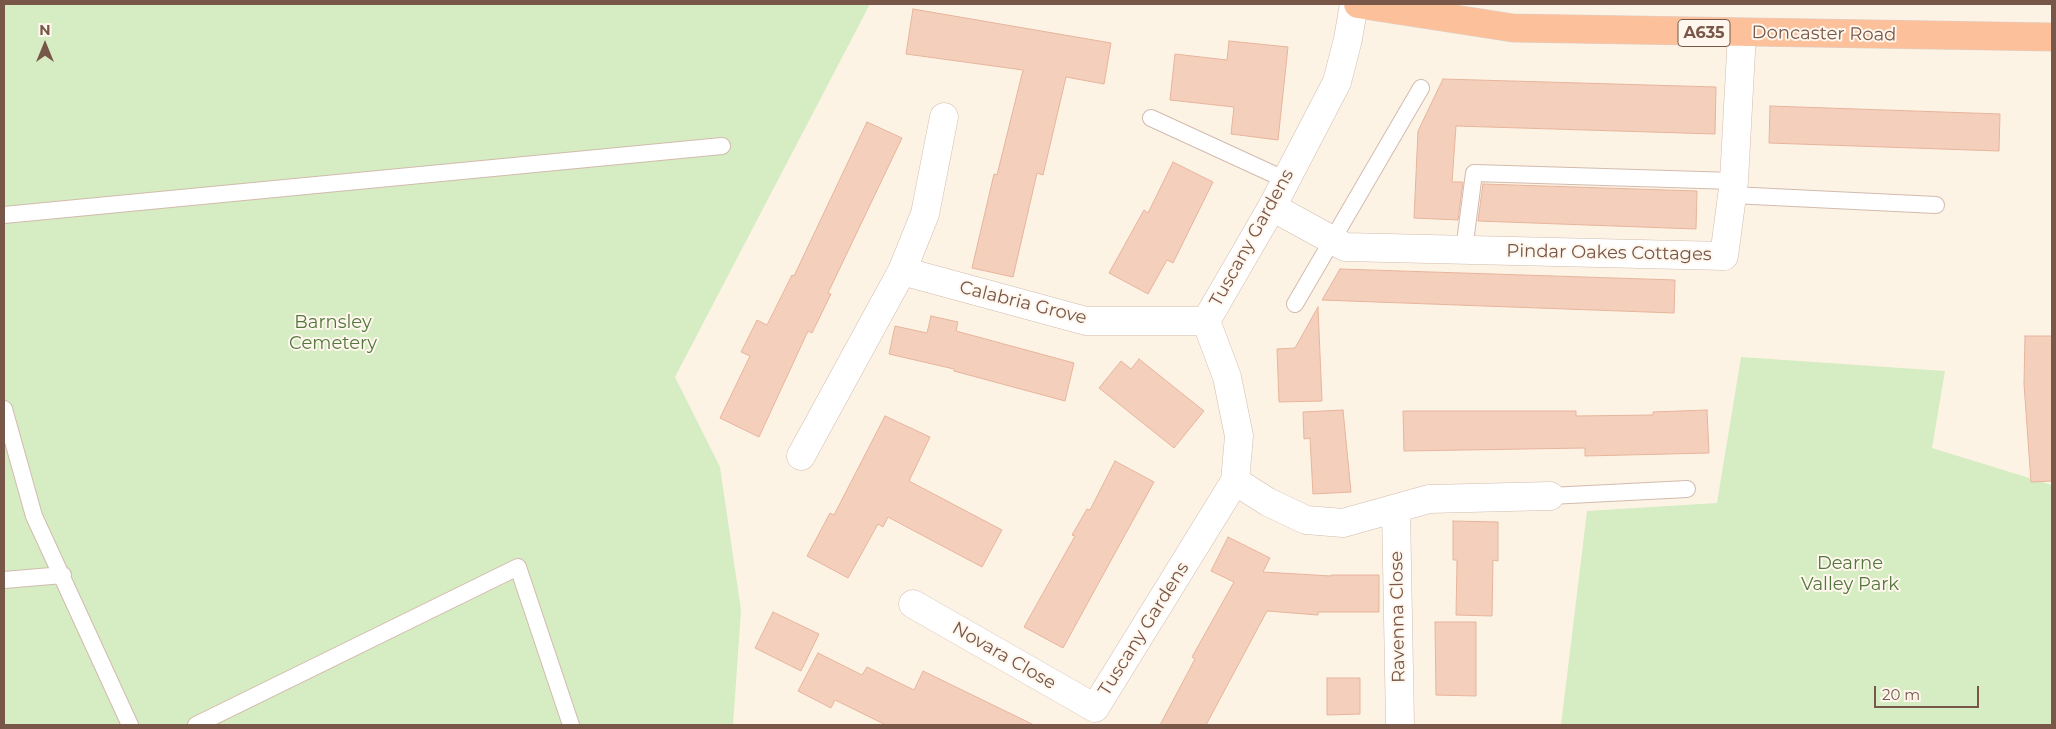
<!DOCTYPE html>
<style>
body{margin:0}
#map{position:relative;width:2056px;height:729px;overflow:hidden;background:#fdf3e5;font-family:Montserrat,sans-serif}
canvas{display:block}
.frame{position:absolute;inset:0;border:5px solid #785749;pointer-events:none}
.north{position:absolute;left:20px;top:20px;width:50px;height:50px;-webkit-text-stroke:4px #fff7ed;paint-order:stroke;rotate:0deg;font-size:14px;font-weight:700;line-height:20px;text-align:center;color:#785749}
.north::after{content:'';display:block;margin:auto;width:18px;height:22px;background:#785749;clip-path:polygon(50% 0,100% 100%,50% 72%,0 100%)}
.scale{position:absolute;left:1874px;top:686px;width:105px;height:22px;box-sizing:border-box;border:2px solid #785749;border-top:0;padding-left:6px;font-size:15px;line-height:18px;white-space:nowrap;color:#785749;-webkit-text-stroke:4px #fff7ed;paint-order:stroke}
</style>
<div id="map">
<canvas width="2056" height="729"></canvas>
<div class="frame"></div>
<div class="north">N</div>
<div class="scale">20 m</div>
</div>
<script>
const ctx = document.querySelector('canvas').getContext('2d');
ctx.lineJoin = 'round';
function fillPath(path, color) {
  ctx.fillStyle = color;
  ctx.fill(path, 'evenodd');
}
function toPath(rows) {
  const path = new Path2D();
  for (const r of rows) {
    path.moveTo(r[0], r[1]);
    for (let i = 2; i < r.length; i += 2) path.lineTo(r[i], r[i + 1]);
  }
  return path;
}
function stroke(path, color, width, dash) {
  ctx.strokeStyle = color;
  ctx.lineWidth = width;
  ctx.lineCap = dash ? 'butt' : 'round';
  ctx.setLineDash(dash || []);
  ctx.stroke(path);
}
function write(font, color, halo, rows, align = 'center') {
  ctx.font = font + ' Montserrat,sans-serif';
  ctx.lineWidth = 4;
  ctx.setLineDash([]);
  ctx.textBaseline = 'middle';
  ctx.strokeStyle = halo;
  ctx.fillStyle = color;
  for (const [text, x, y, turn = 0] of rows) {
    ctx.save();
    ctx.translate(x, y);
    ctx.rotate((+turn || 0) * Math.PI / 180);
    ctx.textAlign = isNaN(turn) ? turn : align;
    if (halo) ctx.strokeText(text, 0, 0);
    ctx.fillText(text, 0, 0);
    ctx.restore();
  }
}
fillPath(toPath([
 [4,4,870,4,675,377,720,467,741,610,733,725,4,725],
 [1741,357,1945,371,1932,448,2052,485,2052,725,1561,725,1587,511,1717,503]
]), '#d6ecc3');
const building = toPath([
 [913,9,1111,43,1104,84,1066,77,1043,175,1037,173,1013,277,972,268,994,174,997,175,1023,70,906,54,913,9],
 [1229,41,1288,47,1278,140,1231,134,1234,107,1170,100,1175,54,1227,60,1229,41],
 [1443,79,1716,87,1715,134,1456,126,1452,182,1463,182,1458,220,1414,218,1418,131,1443,79],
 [1770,106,2000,114,1999,151,1769,143,1770,106],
 [867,122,902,138,828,293,831,294,812,333,808,331,759,437,720,418,750,356,741,352,757,320,767,325,792,275,794,276,867,122],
 [1173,162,1213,182,1173,263,1167,260,1148,294,1109,273,1144,210,1148,213,1173,162],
 [1483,184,1697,191,1696,229,1478,221,1483,184],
 [1340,269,1675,280,1674,313,1322,300,1340,269],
 [1318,307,1322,401,1279,402,1277,349,1295,348,1318,307],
 [931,316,958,322,956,331,1074,363,1065,401,954,371,954,369,889,354,895,326,927,333,931,316],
 [2025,336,2052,336,2052,481,2031,482,2024,384,2025,336],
 [1139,359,1204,411,1174,448,1099,388,1121,361,1131,369,1139,359],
 [1343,410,1351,492,1313,494,1310,438,1304,439,1303,412,1343,410],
 [1707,410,1709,453,1585,456,1585,448,1404,451,1403,411,1576,411,1576,416,1653,415,1653,412,1707,410],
 [885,416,930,437,909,481,1002,530,982,567,888,517,883,527,878,524,848,578,807,556,830,513,834,515,885,416],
 [1115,461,1154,482,1063,648,1024,627,1075,536,1072,535,1087,509,1090,510,1115,461],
 [1453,521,1498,522,1498,561,1493,560,1492,616,1456,615,1457,560,1453,560,1453,521],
 [1228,537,1270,558,1263,572,1331,576,1331,575,1379,575,1379,612,1318,612,1318,615,1267,611,1206,725,1160,725,1195,659,1192,657,1234,582,1211,571,1228,537],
 [773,612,819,634,801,671,755,648,773,612],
 [1435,622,1476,622,1476,696,1436,695,1435,622],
 [818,653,862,675,867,667,914,690,923,671,1034,725,886,725,835,700,831,708,798,691,818,653],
 [1327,678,1360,678,1360,714,1327,715,1327,678]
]);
fillPath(building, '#f4cfbc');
stroke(building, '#e7b49b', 1);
const service = toPath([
 [1151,118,1286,180],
 [1732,195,1936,205],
 [4,215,722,146],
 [1464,250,1474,173,1734,181],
 [1295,304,1421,88],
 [4,409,34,516,130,725],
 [1550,496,1687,489],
 [4,580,63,575],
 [196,725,518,567,571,725]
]);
const minor = toPath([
 [1272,207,1345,247,1724,256,1734,181,1742,33],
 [902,271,1086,321,1206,321],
 [801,456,902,271,925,214,944,117],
 [1235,481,1268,502,1306,520,1343,523,1429,499,1550,496],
 [1396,509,1400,725],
 [913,604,1095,708,1235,481,1239,436,1227,377,1206,321,1272,207,1337,82,1348,39,1354,4]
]);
const trunk = toPath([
 [1358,4,1513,28,2052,37]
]);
stroke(service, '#d2bbad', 18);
stroke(minor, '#d2bbad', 29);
stroke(trunk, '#dcd3d0', 29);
stroke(service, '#fff', 16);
stroke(minor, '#fff', 28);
stroke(trunk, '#fcc09b', 28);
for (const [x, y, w] of [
 [1704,33,52]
]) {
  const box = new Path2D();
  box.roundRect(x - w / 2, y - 13.5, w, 27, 4);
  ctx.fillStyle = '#fff7ed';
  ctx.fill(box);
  stroke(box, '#785749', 1);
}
write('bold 16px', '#785749', null, [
 ["A635",1704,33]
]);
write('18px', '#785749', '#fff7ed', [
 ["Doncaster Road",1824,34,1],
 ["Tuscany Gardens",1252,238,-61],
 ["Pindar Oakes Cottages",1609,253,1],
 ["Calabria Grove",1023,303,14],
 ["Ravenna Close",1398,617,-91],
 ["Tuscany Gardens",1144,629,-58],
 ["Novara Close",1004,656,30]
]);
write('18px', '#52783d', '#fff7ed', [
 ["Barnsley",333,323],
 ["Cemetery",333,344],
 ["Dearne",1850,564],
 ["Valley Park",1850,585]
]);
</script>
